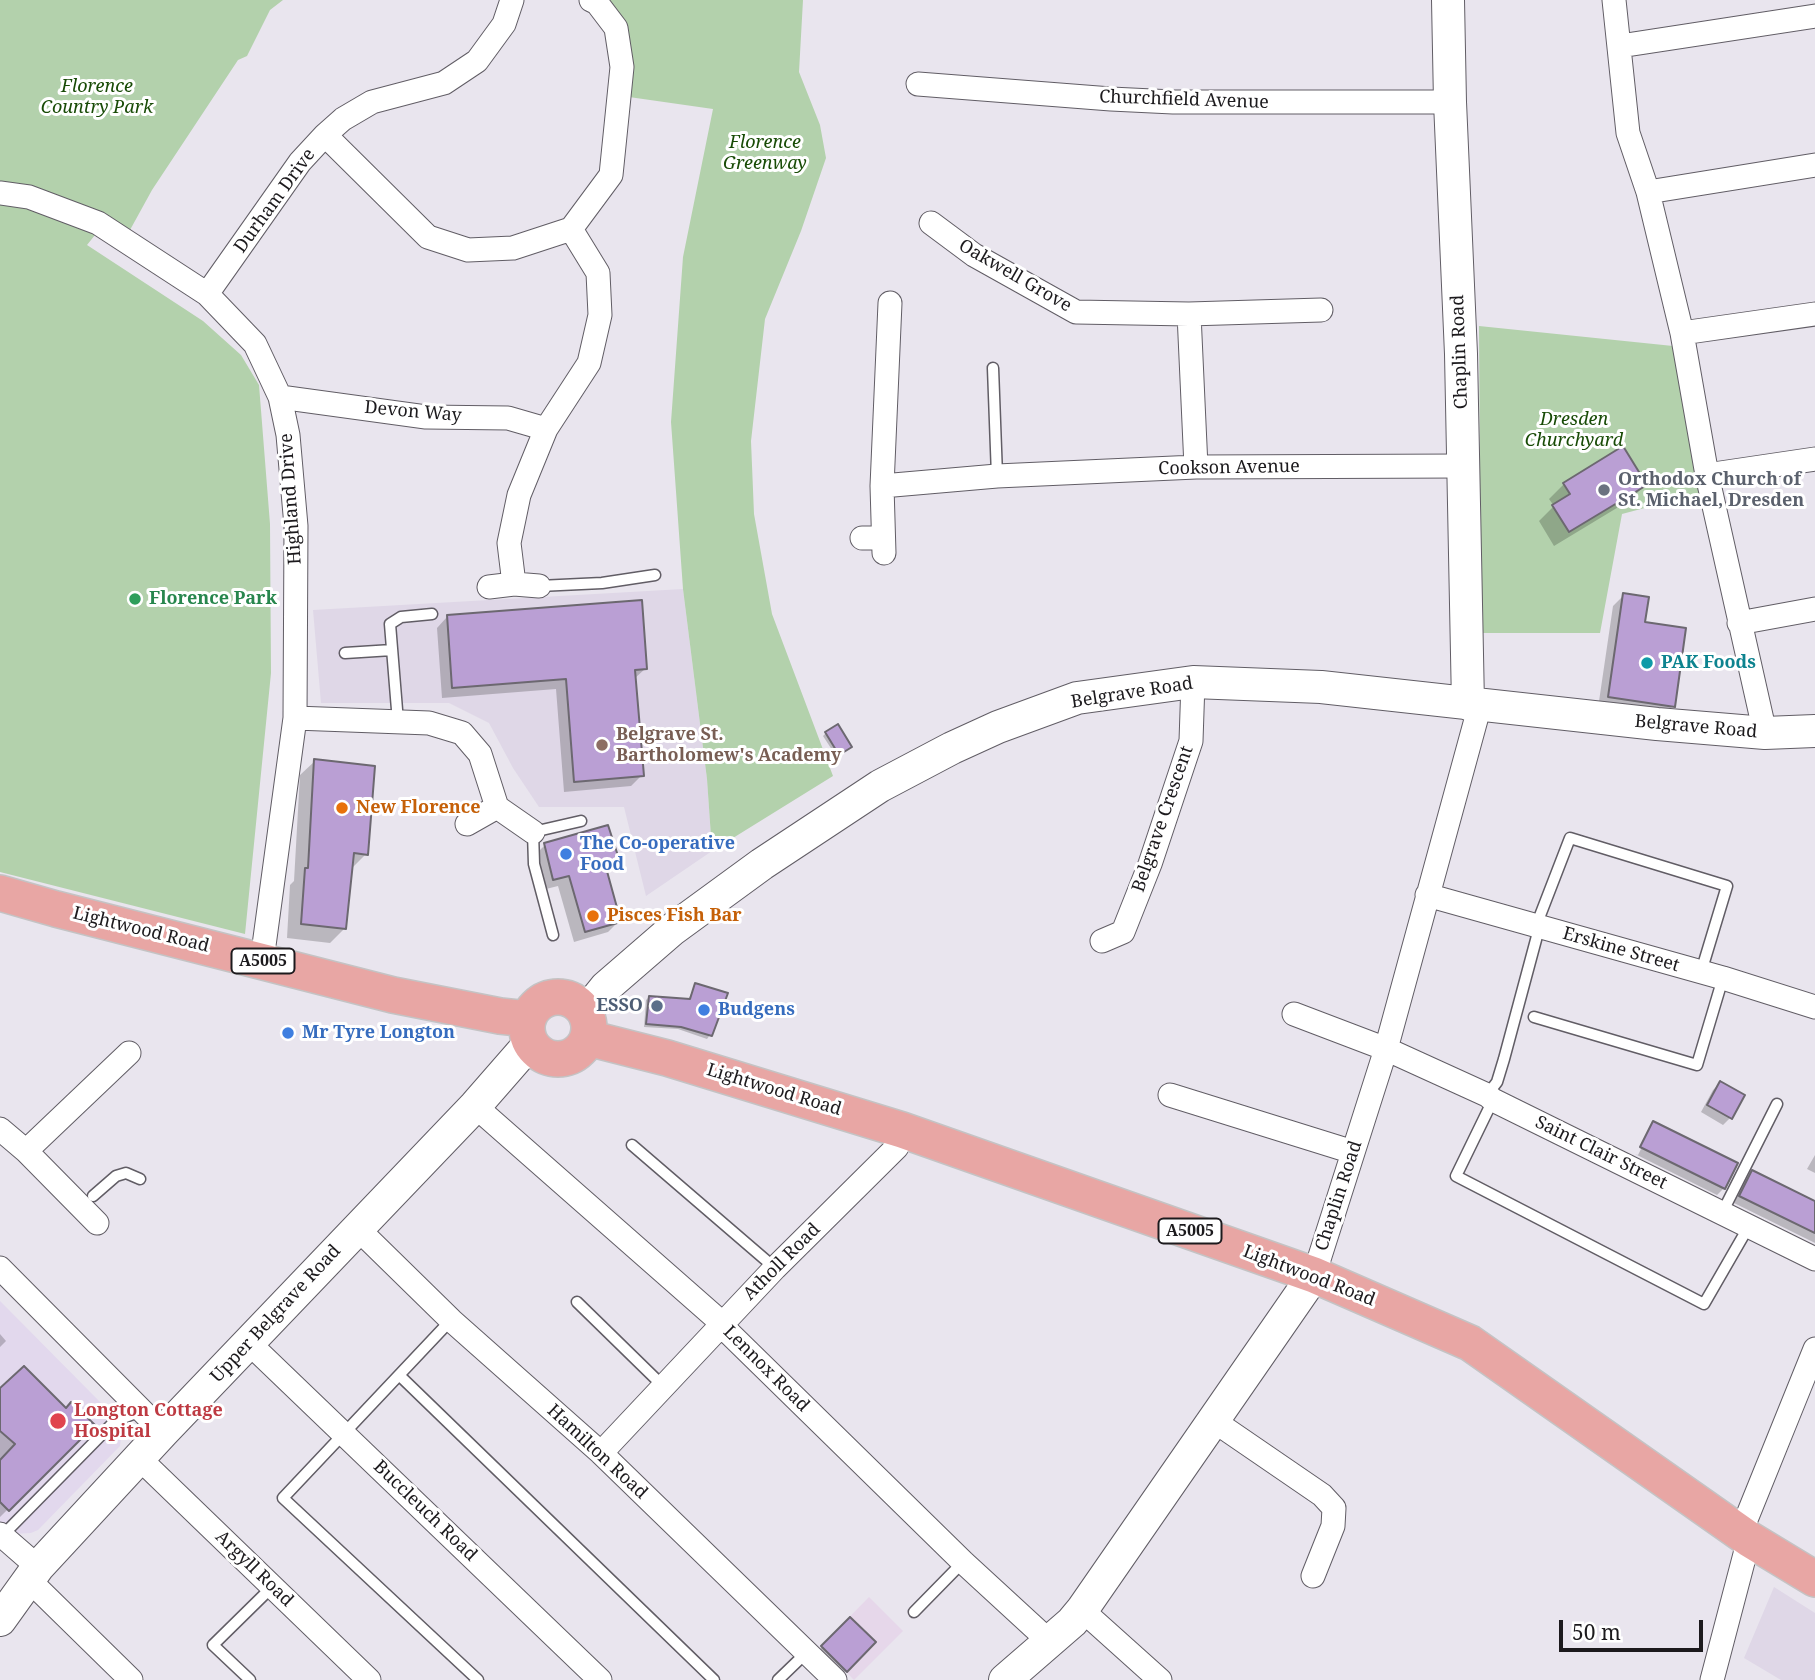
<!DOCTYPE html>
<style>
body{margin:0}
#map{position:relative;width:1815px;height:1680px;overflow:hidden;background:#e9e5ee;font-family:"Noto Serif",serif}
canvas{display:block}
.scale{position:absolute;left:1559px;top:1620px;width:144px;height:32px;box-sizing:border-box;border:4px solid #1c1a1d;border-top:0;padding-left:9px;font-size:21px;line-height:24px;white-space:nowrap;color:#1c1a1d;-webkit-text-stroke:5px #fff;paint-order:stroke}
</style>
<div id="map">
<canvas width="1815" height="1680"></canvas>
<div class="scale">50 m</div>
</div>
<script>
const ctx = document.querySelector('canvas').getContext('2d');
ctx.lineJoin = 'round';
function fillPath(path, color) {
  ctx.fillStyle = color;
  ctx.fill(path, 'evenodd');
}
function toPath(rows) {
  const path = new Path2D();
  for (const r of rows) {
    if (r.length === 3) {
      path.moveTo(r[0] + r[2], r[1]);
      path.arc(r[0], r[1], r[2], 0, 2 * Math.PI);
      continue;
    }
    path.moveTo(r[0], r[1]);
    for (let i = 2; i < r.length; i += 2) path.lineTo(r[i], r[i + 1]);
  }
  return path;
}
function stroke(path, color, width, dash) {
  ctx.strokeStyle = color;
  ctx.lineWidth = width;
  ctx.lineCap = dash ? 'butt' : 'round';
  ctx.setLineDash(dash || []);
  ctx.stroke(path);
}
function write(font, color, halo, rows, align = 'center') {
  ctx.font = font + ' "Noto Serif",serif';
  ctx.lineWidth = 6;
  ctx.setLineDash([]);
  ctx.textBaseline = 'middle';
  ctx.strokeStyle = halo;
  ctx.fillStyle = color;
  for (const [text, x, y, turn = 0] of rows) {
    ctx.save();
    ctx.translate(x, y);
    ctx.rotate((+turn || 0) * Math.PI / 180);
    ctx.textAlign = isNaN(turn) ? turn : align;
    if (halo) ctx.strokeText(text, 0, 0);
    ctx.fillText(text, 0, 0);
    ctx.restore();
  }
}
fillPath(toPath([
 [869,1597,903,1631,854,1680,821,1646]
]), '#e6d7ea');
fillPath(toPath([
 [683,589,707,779,712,851,646,896,624,807,539,807,513,768,489,723,449,703,321,703,313,610],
 [1774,1587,1815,1613,1815,1680,1781,1680,1744,1658]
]), '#dfd7e7');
fillPath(toPath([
 [0,1301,114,1416,121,1437,120,1446,38,1530,31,1533,13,1534,0,1522]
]), '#e2d8ed');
fillPath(toPath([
 [0,0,283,0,270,10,247,56,238,60,152,190,130,230,99,230,87,245,203,321,241,355,259,385,270,524,271,673,245,934,0,872],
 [605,0,803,0,799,72,820,125,826,158,801,231,765,319,751,441,754,514,772,614,833,776,712,851,707,779,683,589,671,422,683,257,713,109,629,97],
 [1479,326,1673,346,1701,493,1622,514,1600,633,1481,633]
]), '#b3d1ac');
fillPath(toPath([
 [1564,484,1645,485,1630,500,1554,546,1539,521,1554,506,1549,499],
 [1624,595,1643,624,1673,706,1662,717,1598,708,1613,606],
 [447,617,646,668,634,679,642,775,631,786,564,792,556,689,442,698,437,628],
 [826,733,847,750,836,756,823,736],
 [315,761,366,854,351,869,345,928,330,943,287,938,290,885,294,881,300,775],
 [545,845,617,859,605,871,619,921,608,932,574,942,558,886,542,890,534,856],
 [695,985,710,1035,707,1039,678,1029,644,1027,646,1000,649,997,688,1000],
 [1720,1083,1730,1118,1723,1125,1701,1112,1713,1090],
 [1654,1123,1724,1188,1717,1195,1635,1154,1638,1155,1651,1129,1648,1129],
 [1815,1155,1815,1173,1807,1169],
 [1753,1172,1815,1203,1815,1243,1734,1203,1746,1179],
 [0,1334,6,1341,0,1347],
 [0,1391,66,1410,93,1425,0,1517],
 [850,1619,873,1642,839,1678,815,1654]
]), '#0003');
const building = toPath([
 [1623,446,1647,485,1569,532,1552,505,1570,494,1563,483,1623,446],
 [1623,593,1649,597,1645,622,1686,628,1675,707,1608,697,1623,593],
 [642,600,647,669,635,670,644,776,574,782,566,679,452,688,447,615,642,600],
 [838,724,852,747,839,755,825,732,838,724],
 [314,759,375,766,368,855,354,853,346,929,301,924,305,868,308,868,314,759],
 [608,825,619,859,605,864,621,922,585,932,569,876,553,880,544,843,608,825],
 [695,983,728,993,712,1036,681,1027,646,1024,649,996,690,999,695,983],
 [1720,1081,1745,1095,1732,1119,1707,1105,1720,1081],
 [1653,1121,1738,1163,1725,1189,1640,1147,1653,1121],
 [1752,1170,1815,1201,1815,1233,1739,1196,1752,1170],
 [24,1366,66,1408,71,1402,95,1425,9,1511,0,1502,0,1460,15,1444,0,1431,0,1388,24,1366],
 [850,1617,876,1642,847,1672,821,1646,850,1617]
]);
fillPath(building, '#ba9fd4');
stroke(building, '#6c6870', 2);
const lane = toPath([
 [993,368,997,476],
 [539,586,602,583,655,575],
 [345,653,392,650],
 [398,722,390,624,401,617,432,614],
 [553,935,534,864,533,832,581,821],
 [1534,1017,1697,1065,1723,978],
 [1487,1095,1497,1082,1504,1059,1537,936,1536,926,1570,838,1727,886,1701,972],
 [1493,1100,1456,1176,1704,1304,1749,1226],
 [632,1145,775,1268],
 [93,1196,116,1176,126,1173,140,1179],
 [1722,1213,1777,1104],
 [577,1302,663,1386],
 [451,1320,283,1498,478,1680],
 [399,1375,714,1680],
 [2,1536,115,1421,141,1411],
 [914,1612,963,1562],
 [250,1680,213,1645,272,1587],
 [778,1680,806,1653]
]);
const street = toPath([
 [1614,0,1628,133,1648,192,1682,333,1707,475,1765,733],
 [1620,46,1815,16],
 [918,84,1111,99,1173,102,1450,102],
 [325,135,428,237,468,250,513,248,571,229,611,175,622,67,616,28,597,3,591,0],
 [1648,192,1815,165],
 [0,193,29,197,98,223,207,294,255,344,280,397,288,435,296,526,295,718,262,960],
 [931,223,974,255,1076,312,1189,314,1321,310],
 [207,294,300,162,325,135,343,119,372,102,444,83,477,61,504,24,512,0],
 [1189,314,1196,467],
 [1682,333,1815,314],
 [280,397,426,417,508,418,546,429],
 [1707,475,1815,459],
 [882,486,997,476,1196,467,1462,466],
 [862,538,883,538],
 [884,553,882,486,890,303],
 [514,584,509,543,519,495,546,429,589,363,600,315,598,273,571,229],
 [489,587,514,584,539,586],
 [1739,623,1815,609],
 [295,718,429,723,462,733,480,754,497,807,467,824],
 [497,807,533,832],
 [1427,895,1723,978,1815,1007],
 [1102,941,1123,932,1150,864,1191,741,1193,682],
 [1294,1014,1386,1049,1487,1095,1493,1100,1815,1259],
 [1170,1095,1353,1152],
 [475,1106,715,1317,726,1330,963,1562,1050,1642],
 [0,1129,26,1151,97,1223],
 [26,1151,129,1053],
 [357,1228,451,1320,601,1453,835,1680],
 [0,1268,163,1432],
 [1314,1275,1386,1049,1480,705],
 [249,1343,600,1680],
 [1214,1421,1322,1495,1334,1508,1333,1526,1313,1576],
 [601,1453,775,1268,897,1147,902,1130],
 [139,1458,369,1680],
 [1741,1532,1815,1349],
 [0,1534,38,1567],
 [28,1579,131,1680],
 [1082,1610,1160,1680],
 [1712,1680,1749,1539]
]);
const secondary = toPath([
 [1448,0,1450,102,1461,354,1468,704],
 [585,1013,606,987,673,929,762,864,880,786,952,748,998,727,1077,698,1193,682,1321,687,1657,724,1765,733,1815,731],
 [0,1620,38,1567,163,1432,475,1106,530,1043],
 [1005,1680,1072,1622,1082,1610,1314,1275]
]);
const primary = toPath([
 [0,893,56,909,393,995,500,1016,528,1019],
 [558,1028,31],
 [588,1038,667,1058,902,1130,1314,1275,1470,1343,1749,1539,1815,1579]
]);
stroke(lane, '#615d65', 13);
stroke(street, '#615d65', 25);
stroke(secondary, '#615d65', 34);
stroke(primary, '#c4c3c4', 38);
stroke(lane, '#fff', 10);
stroke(street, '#fff', 23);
stroke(secondary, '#fff', 32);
stroke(primary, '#e8a6a4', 35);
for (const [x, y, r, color] of [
 [1604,490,7,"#6b7280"],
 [135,599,7,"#2e9e5b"],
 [1647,663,7,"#0f9aa8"],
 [602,745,7,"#8d6e63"],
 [342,808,7,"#e8710a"],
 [566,854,7,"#3f7fe0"],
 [593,916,7,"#e8710a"],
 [657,1006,7,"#5c6f8a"],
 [704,1010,7,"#3f7fe0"],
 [288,1033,7,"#3f7fe0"],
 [58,1421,9,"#e0444e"]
]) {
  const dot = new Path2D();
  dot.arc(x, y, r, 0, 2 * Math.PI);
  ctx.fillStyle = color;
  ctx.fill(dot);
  stroke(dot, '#fff', 2.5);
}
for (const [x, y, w] of [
 [263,961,63],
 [1190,1231,63]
]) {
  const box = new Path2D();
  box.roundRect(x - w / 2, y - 12.5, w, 25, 5);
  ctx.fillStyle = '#fff';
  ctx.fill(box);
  stroke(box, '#1c1a1d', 2);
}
write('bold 16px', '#1c1a1d', null, [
 ["A5005",263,961],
 ["A5005",1190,1231]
]);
write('italic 18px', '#184b06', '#fff', [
 ["Florence",97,87],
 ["Country Park",97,108],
 ["Florence",765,143],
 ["Greenway",765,164],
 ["Dresden",1574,420],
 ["Churchyard",1574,441]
]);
write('18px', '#1c1a1d', '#fff', [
 ["Churchfield Avenue",1184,100,2],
 ["Durham Drive",275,201,-54],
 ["Oakwell Grove",1015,276,30],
 ["Chaplin Road",1460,352,-92],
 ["Devon Way",413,412,5],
 ["Cookson Avenue",1229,468,-1],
 ["Highland Drive",291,499,-94],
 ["Belgrave Road",1132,693,-9],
 ["Belgrave Road",1696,727,5],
 ["Belgrave Crescent",1163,819,-71],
 ["Lightwood Road",141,930,14],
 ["Erskine Street",1621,950,16],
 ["Lightwood Road",774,1090,17],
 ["Saint Clair Street",1601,1153,26],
 ["Chaplin Road",1339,1196,-72],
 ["Atholl Road",782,1262,-45],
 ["Lightwood Road",1309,1276,21],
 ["Upper Belgrave Road",276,1314,-47],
 ["Lennox Road",766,1369,45],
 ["Hamilton Road",597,1452,43],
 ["Buccleuch Road",425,1511,44],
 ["Argyll Road",254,1569,44]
]);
write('bold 18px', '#5b616d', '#fff', [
 ["Orthodox Church of",1618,480],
 ["St. Michael, Dresden",1618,501]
], 'left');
write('bold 18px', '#27864d', '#fff', [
 ["Florence Park",149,599]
], 'left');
write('bold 18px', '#0d838f', '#fff', [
 ["PAK Foods",1661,663]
], 'left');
write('bold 18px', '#785e54', '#fff', [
 ["Belgrave St.",616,735],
 ["Bartholomew's Academy",616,756]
], 'left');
write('bold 18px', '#c56008', '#fff', [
 ["New Florence",356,808],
 ["Pisces Fish Bar",607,916]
], 'left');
write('bold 18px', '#366cbe', '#fff', [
 ["The Co-operative",580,844],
 ["Food",580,865],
 ["Budgens",718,1010],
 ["Mr Tyre Longton",302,1033]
], 'left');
write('bold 18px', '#4e5e75', '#fff', [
 ["ESSO",643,1006]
], 'right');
write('bold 18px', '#be3a42', '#fff', [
 ["Longton Cottage",74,1411],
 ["Hospital",74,1432]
], 'left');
</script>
